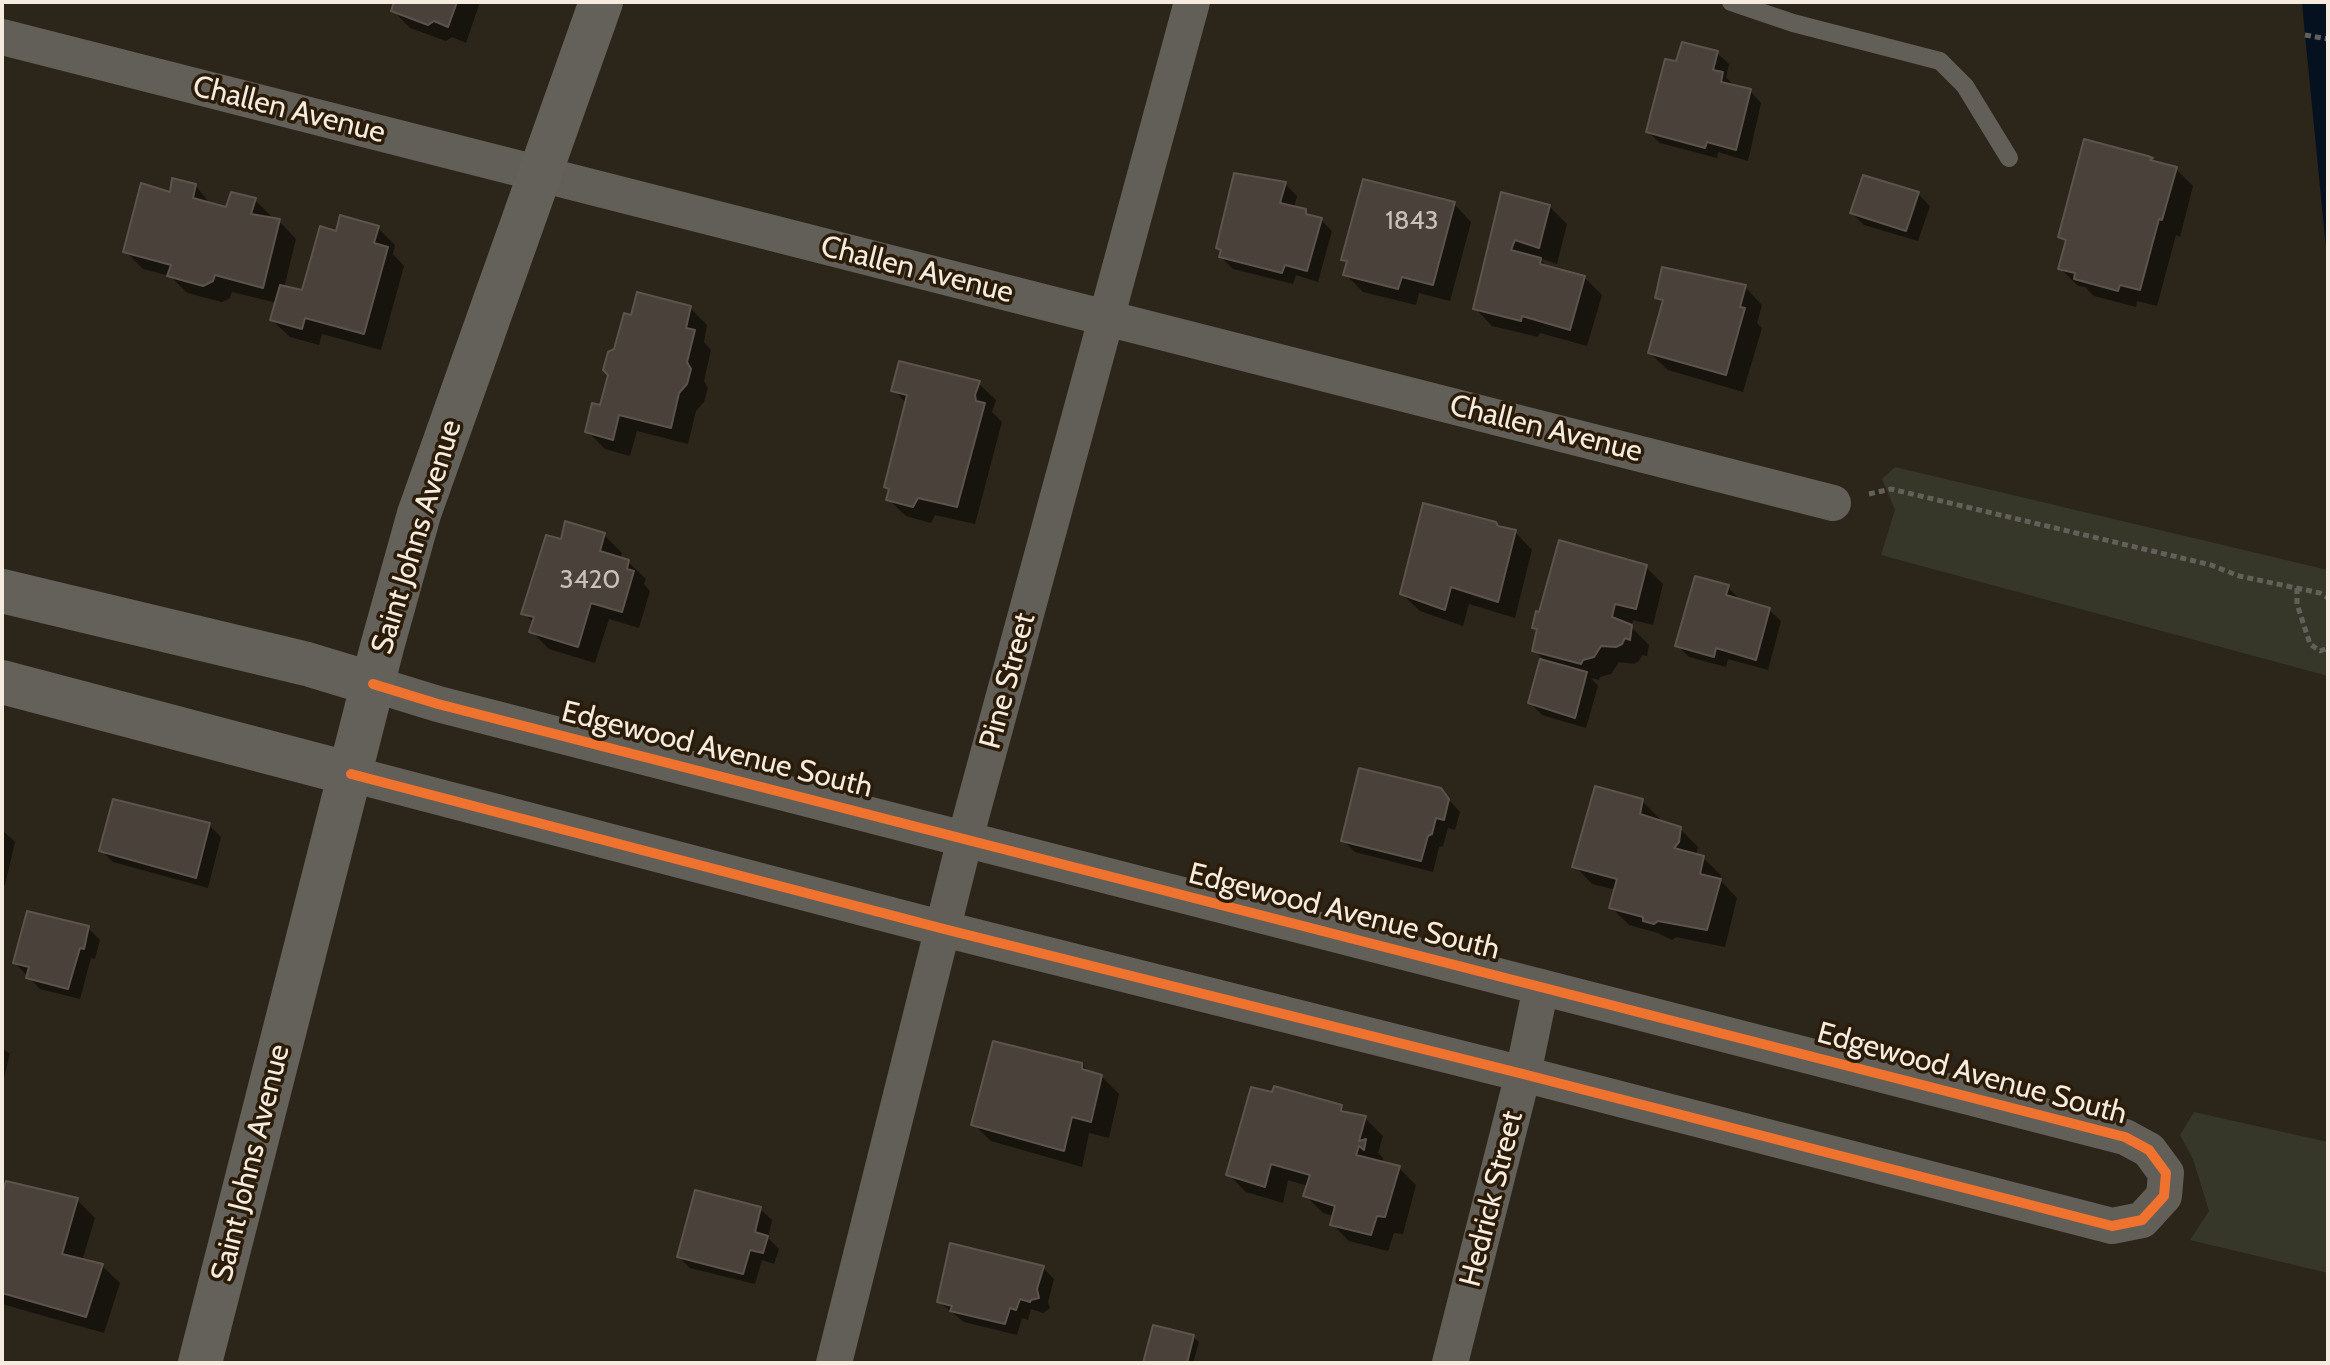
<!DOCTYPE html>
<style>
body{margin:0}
#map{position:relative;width:2330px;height:1365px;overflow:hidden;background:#2c251a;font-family:Cabin,sans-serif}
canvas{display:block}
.frame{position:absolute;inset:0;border:4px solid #f5ebdf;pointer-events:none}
</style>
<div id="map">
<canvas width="2330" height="1365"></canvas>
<div class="frame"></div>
</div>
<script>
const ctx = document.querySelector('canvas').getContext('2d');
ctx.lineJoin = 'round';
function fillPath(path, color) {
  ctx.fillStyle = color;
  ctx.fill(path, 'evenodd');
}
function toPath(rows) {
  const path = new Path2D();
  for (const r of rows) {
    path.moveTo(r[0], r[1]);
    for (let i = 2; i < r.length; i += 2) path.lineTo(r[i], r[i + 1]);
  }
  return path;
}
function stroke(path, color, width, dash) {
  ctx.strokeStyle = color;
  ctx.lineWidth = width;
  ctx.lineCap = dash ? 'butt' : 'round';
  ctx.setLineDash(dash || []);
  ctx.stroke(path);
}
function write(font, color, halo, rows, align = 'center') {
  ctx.font = font + ' Cabin,sans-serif';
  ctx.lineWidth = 7;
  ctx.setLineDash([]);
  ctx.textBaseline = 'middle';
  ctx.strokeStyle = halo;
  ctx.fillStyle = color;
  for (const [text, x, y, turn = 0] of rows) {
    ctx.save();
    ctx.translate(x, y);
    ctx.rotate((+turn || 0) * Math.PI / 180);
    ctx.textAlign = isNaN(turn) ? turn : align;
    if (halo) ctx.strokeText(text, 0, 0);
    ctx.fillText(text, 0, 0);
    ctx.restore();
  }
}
fillPath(toPath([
 [1895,467,2328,570,2328,676,1881,555,1895,510,1882,479],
 [2194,1112,2328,1142,2328,1273,2190,1240,2209,1211,2193,1159,2180,1135]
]), '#363728');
fillPath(toPath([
 [2302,2,2328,2,2328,268,2305,35]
]), '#06111f');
fillPath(toPath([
 [396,2,480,2,466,43,452,37,446,41,410,28,393,10],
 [1717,53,1729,64,1726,77,1734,86,1750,91,1761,103,1748,161,1718,152,1717,158,1660,143,1648,132],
 [2147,158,2155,163,2176,169,2193,186,2180,237,2176,235,2157,306,2137,301,2136,307,2094,296,2085,287,2078,286,2060,268,2067,243,2060,237],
 [1285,184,1297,196,1294,208,1305,211,1312,217,1321,220,1332,231,1318,282,1296,275,1293,284,1233,269,1221,257,1223,252,1218,248],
 [195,185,212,206,228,210,255,200,272,217,272,220,279,221,296,239,284,288,303,293,338,233,378,228,395,245,393,254,404,266,381,350,322,334,319,345,290,337,272,320,277,303,232,292,230,298,222,302,187,293,170,276,143,269,125,251,172,194],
 [1918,194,1930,206,1918,241,1864,225,1852,213],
 [1503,195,1549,206,1567,224,1557,264,1539,258,1549,269,1584,277,1602,295,1587,346,1540,333,1538,337,1492,326,1475,308],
 [1454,204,1471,222,1450,301,1419,293,1416,305,1363,292,1345,274,1348,264,1344,259],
 [1745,287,1762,305,1757,323,1762,328,1743,392,1668,370,1650,353,1664,304,1657,297],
 [690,308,707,325,704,342,711,350,704,381,708,388,704,402,696,411,688,444,637,431,630,456,605,449,588,432,601,408],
 [978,383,996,400,992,412,1002,422,975,524,935,515,931,523,906,516,888,499,890,491,886,486,907,404,894,390],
 [1500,528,1515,532,1532,550,1515,618,1469,604,1463,626,1420,611,1402,594],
 [604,535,622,553,620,559,628,562,646,579,644,584,650,591,639,628,609,619,595,663,549,649,531,631,534,623,524,613,562,541],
 [1646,567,1663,584,1653,625,1633,620,1631,627,1649,645,1647,656,1642,655,1639,661,1634,664,1619,662,1611,674,1600,677,1599,680,1591,678,1598,686,1586,728,1542,715,1530,703,1547,663,1534,650,1538,631,1534,627],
 [1728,587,1739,599,1739,601,1769,610,1781,621,1768,670,1728,659,1726,667,1689,657,1677,645],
 [1440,790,1460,812,1455,830,1448,828,1443,846,1439,847,1433,872,1355,852,1343,840],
 [1642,801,1660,819,1659,821,1680,829,1698,847,1696,856,1703,858,1721,875,1720,880,1737,898,1725,947,1676,937,1672,940,1658,933,1629,925,1611,907,1616,890,1592,884,1575,866],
 [209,825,221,837,208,888,113,862,102,851],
 [2,830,15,842,5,885,2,885],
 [88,928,100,940,95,959,91,958,80,999,40,989,15,963],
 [2,1048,10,1054,4,1078,2,1077],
 [1081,1064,1090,1073,1101,1076,1119,1094,1109,1138,1089,1133,1082,1167,991,1141,973,1124],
 [1341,1107,1349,1115,1365,1118,1383,1136,1378,1153,1383,1158,1382,1164,1399,1168,1416,1185,1403,1234,1394,1233,1388,1251,1349,1241,1332,1224,1334,1216,1323,1213,1305,1195,1308,1186,1288,1180,1283,1203,1246,1192,1229,1175],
 [7,1183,77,1200,95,1218,82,1261,102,1266,120,1283,104,1333,2,1304,2,1202],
 [760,1209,772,1220,768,1238,779,1249,774,1264,762,1260,755,1284,690,1268,679,1257],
 [1043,1268,1054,1279,1048,1302,1050,1308,1043,1313,1031,1309,1028,1320,1022,1318,1017,1335,964,1322,939,1302],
 [1193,1337,1199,1342,1193,1363,1145,1363]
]), '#0007');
const building = toPath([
 [394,2,457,2,448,27,434,21,428,25,391,11,394,2],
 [1682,42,1718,51,1713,70,1723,72,1721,82,1751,89,1736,150,1707,142,1705,148,1646,132,1665,59,1676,61,1682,42],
 [2084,139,2148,156,2153,158,2150,160,2177,167,2162,220,2159,219,2140,290,2120,285,2118,291,2074,279,2075,273,2058,269,2066,240,2058,237,2084,139],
 [1234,173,1286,182,1280,203,1306,209,1306,214,1322,218,1307,271,1285,265,1282,273,1219,257,1221,250,1216,248,1234,173],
 [1863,175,1919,192,1906,231,1850,213,1863,175],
 [172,178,196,184,193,198,226,207,231,192,256,198,251,214,280,219,263,288,215,275,213,281,203,286,167,276,171,265,123,252,141,183,170,192,172,178],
 [1363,179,1455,202,1433,285,1402,277,1398,289,1343,275,1347,261,1341,260,1363,179],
 [1501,192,1550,205,1539,248,1515,240,1511,250,1541,258,1540,264,1585,276,1570,330,1522,316,1521,321,1473,309,1501,192],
 [340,215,379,226,374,243,388,247,364,334,305,318,302,329,270,320,280,285,302,290,320,226,336,231,340,215],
 [1662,267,1746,285,1740,307,1745,308,1726,375,1648,353,1663,300,1655,298,1662,267],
 [637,292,691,306,686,328,695,330,687,362,691,369,687,384,679,393,671,428,619,415,613,440,585,432,592,403,600,405,608,375,603,370,608,352,614,349,624,313,631,315,637,292],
 [899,361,980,381,975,395,976,401,985,403,957,507,918,498,913,507,886,500,889,489,884,487,907,395,891,391,899,361],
 [1423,503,1496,522,1498,526,1516,530,1498,602,1451,587,1445,610,1400,594,1423,503],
 [565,521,605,533,600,551,629,560,627,569,634,571,622,612,591,603,578,647,529,632,534,617,521,614,546,535,561,539,565,521],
 [1559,540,1647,565,1636,609,1615,604,1612,617,1632,625,1630,640,1625,638,1622,644,1616,647,1601,646,1594,657,1583,660,1581,664,1532,651,1537,629,1532,628,1536,611,1539,612,1559,540],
 [1695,576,1729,585,1726,595,1770,608,1756,660,1716,648,1714,657,1675,646,1695,576],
 [1540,659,1587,672,1575,718,1528,703,1540,659],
 [1359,768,1441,788,1449,799,1444,820,1436,818,1432,834,1428,836,1421,861,1341,841,1359,768],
 [1595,786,1643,799,1640,814,1681,827,1679,842,1674,848,1704,856,1700,874,1721,879,1707,930,1658,921,1654,924,1643,921,1643,917,1609,908,1617,879,1572,867,1595,786],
 [113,799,210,823,196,878,99,851,113,799],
 [27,911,89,926,84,949,80,948,68,989,26,978,29,967,13,963,27,911],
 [993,1041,1082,1063,1082,1069,1102,1075,1091,1122,1072,1117,1064,1151,971,1125,993,1041],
 [1274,1086,1342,1105,1341,1111,1366,1116,1359,1141,1366,1139,1364,1150,1359,1146,1356,1155,1400,1166,1385,1217,1377,1216,1371,1235,1330,1225,1335,1206,1303,1196,1310,1175,1271,1164,1265,1187,1226,1175,1251,1087,1272,1092,1274,1086],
 [6,1181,78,1198,62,1254,103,1264,86,1317,2,1293,2,1195,6,1181],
 [695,1190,761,1207,755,1232,768,1236,763,1253,750,1250,743,1274,677,1257,695,1190],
 [950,1243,1044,1266,1037,1289,1039,1298,1031,1300,1030,1302,1020,1299,1016,1310,1010,1308,1005,1324,950,1311,952,1306,937,1302,950,1243],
 [1153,1325,1194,1335,1187,1363,1143,1363,1153,1325]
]);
fillPath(building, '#4a413b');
stroke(building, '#5c534d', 2);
stroke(toPath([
 [2305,35,2328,39],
 [1869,494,1891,489,2211,565,2239,576,2320,593,2328,598],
 [2297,588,2297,604,2310,644,2320,651,2328,648]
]), '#636059', 5, [6, 4]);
stroke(toPath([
 [1731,2,1793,23,1940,61,1965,86,2009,158]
]), '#625e58', 18);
stroke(toPath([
 [2,37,1833,503],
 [351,774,944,929,1523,1074,2112,1226,2142,1220,2164,1196,2166,1173,2149,1150,2125,1137,438,704,373,684],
 [834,1363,965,839,1192,2],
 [1450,1363,1523,1074,1541,987]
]), '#625e58', 36);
stroke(toPath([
 [2,591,307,664,373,684],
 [2,682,351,774],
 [200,1363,382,647,419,514,601,2]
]), '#64605a', 44);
stroke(toPath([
 [351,774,944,929,1523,1074,2112,1226,2142,1220,2164,1196,2166,1173,2149,1150,2125,1137,438,704,373,684]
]), '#ef722f', 10);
write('26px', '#cac0b6', null, [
 ["1843",1412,221],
 ["3420",590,580]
]);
write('30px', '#f5ebdf', '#2a1c08', [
 ["Challen Avenue",289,110,14],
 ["Challen Avenue",917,270,14],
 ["Challen Avenue",1546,429,14],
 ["Saint Johns Avenue",417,537,-73],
 ["Pine Street",1008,681,-75],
 ["Edgewood Avenue South",717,750,14],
 ["Edgewood Avenue South",1344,912,14],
 ["Edgewood Avenue South",1972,1074,15],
 ["Saint Johns Avenue",251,1163,-76],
 ["Hedrick Street",1492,1199,-76]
]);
</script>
